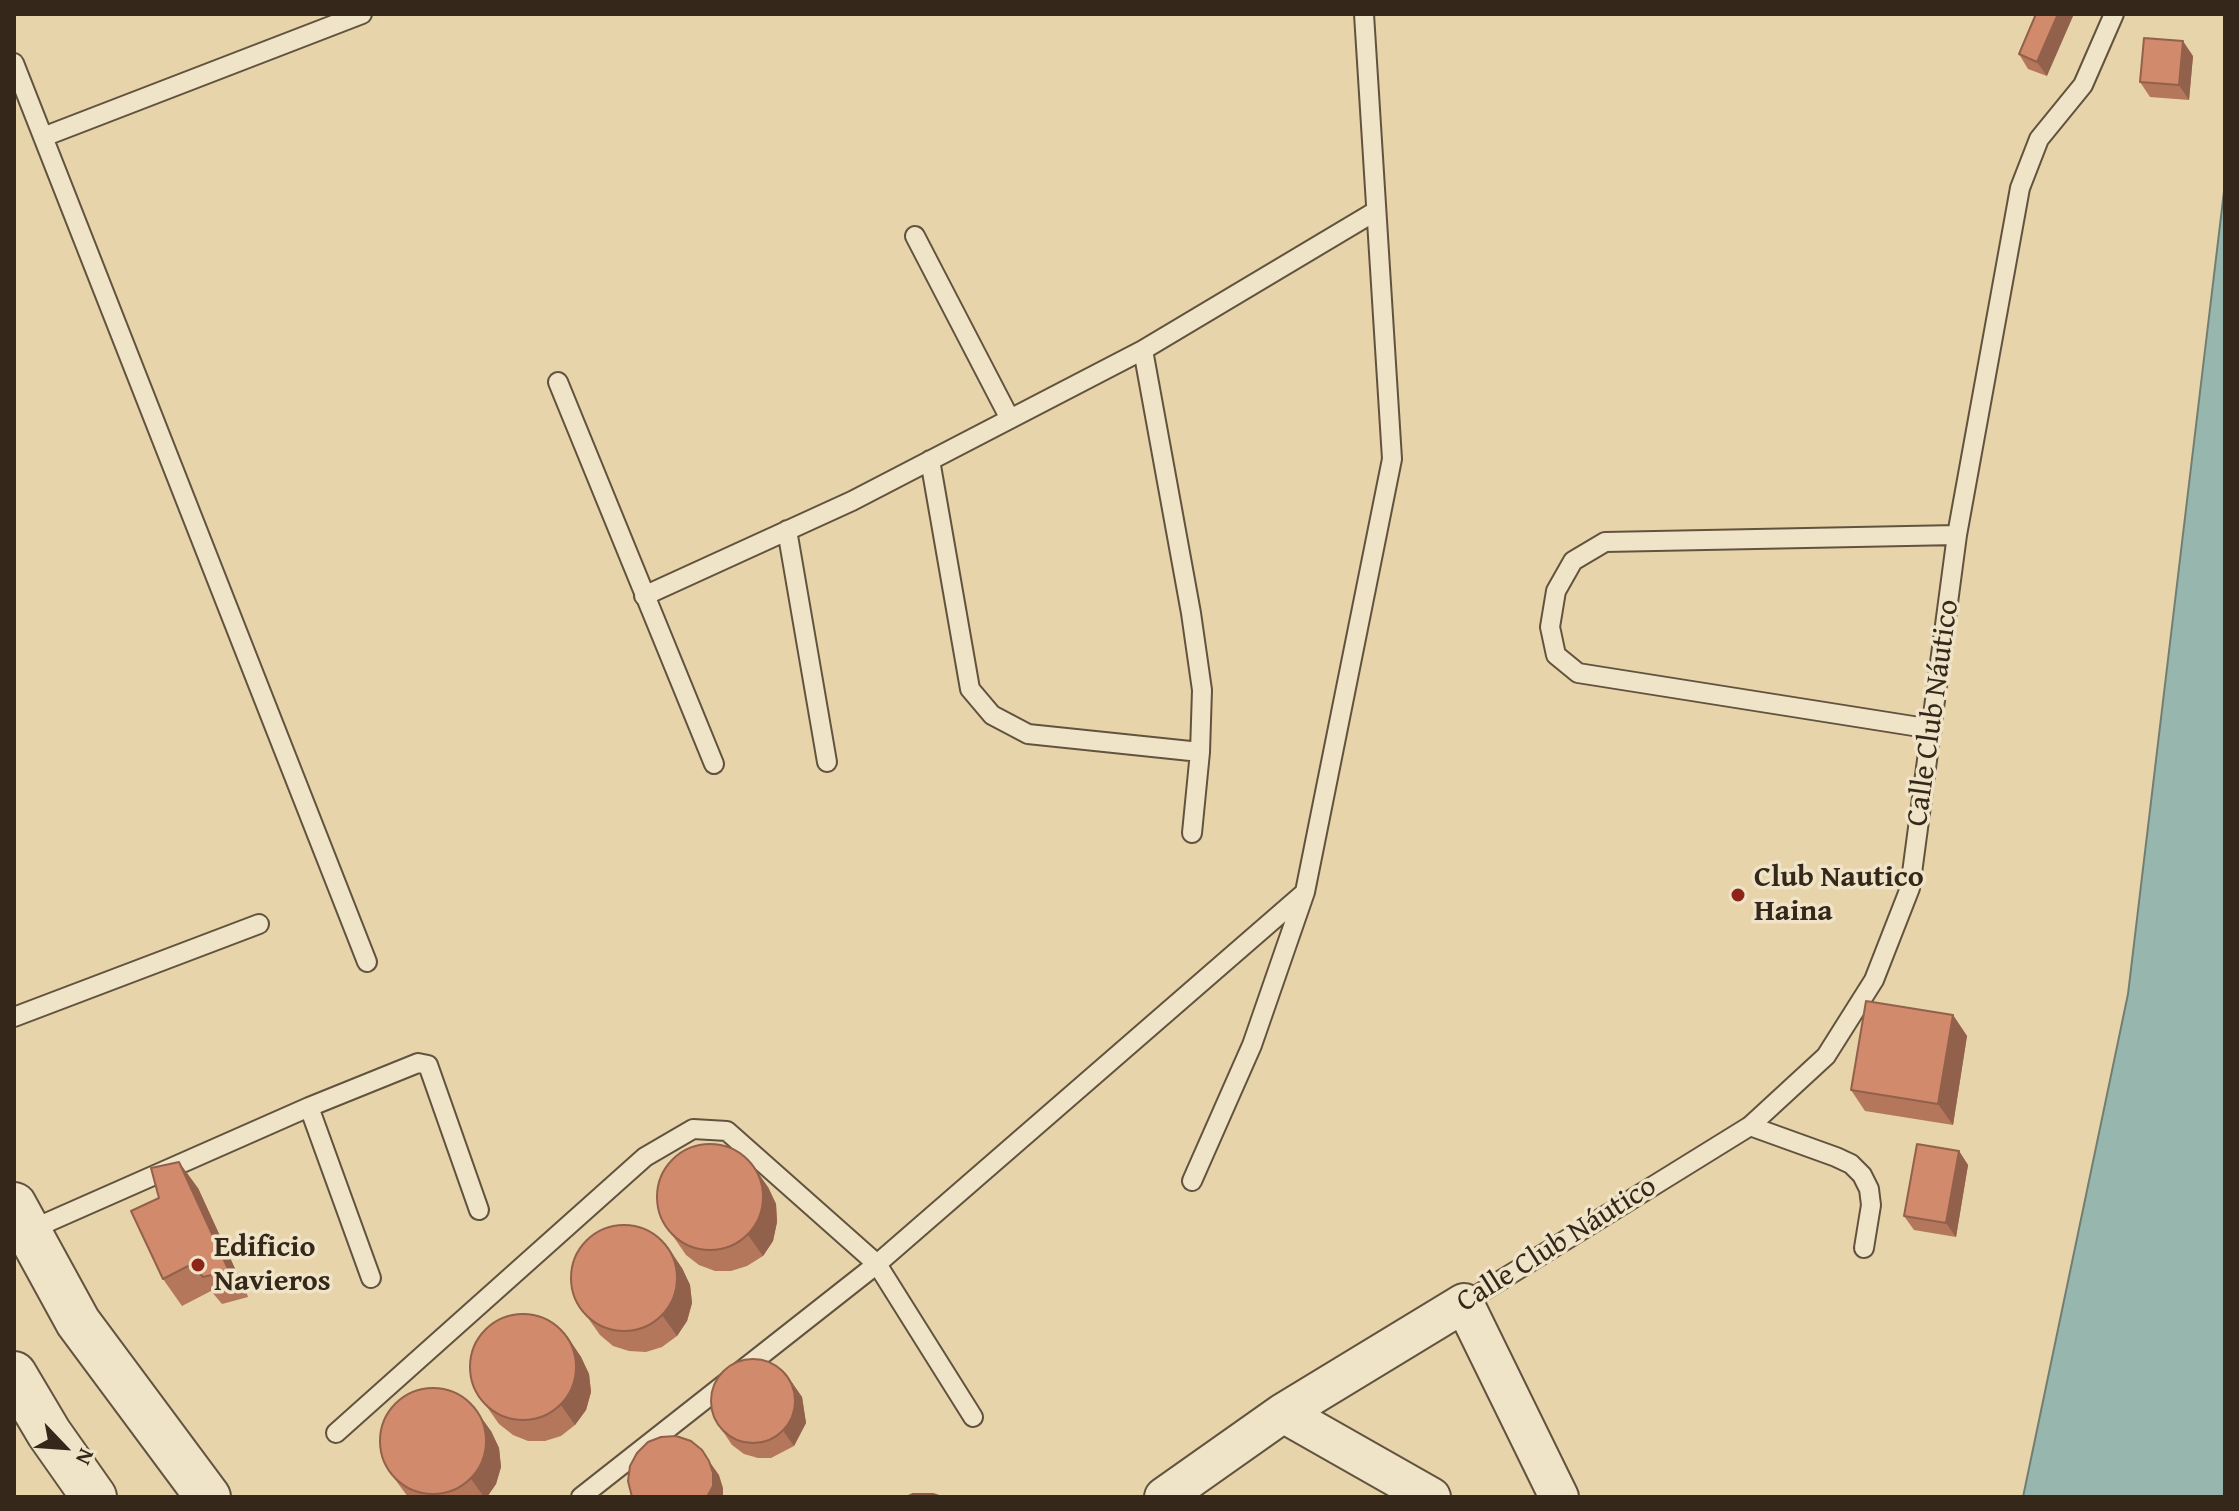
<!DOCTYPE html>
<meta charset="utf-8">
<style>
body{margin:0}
#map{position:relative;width:2239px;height:1511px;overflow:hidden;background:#e7d4aa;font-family:"Gentium Book Plus",serif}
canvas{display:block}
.frame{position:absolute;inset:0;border:16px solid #35281b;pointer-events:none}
.north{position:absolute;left:24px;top:1407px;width:80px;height:80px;-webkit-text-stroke:6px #efe3c8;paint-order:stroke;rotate:115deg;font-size:22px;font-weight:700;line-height:32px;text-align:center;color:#35281b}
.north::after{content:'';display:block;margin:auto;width:28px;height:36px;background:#35281b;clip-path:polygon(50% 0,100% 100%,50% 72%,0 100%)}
</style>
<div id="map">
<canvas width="2239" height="1511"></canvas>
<div class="frame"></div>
<div class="north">N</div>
</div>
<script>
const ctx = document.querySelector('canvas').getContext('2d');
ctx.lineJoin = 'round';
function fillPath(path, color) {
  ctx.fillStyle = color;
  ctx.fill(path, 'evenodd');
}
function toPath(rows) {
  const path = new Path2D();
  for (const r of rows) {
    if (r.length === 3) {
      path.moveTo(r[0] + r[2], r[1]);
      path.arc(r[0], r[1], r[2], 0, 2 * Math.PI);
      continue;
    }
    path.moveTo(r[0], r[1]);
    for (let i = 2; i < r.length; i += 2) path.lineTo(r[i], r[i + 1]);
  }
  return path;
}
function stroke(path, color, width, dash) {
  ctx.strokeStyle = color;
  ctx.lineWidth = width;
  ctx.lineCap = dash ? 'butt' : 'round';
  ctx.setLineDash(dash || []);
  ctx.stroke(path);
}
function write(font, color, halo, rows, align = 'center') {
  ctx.font = font + ' "Gentium Book Plus",serif';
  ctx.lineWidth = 7;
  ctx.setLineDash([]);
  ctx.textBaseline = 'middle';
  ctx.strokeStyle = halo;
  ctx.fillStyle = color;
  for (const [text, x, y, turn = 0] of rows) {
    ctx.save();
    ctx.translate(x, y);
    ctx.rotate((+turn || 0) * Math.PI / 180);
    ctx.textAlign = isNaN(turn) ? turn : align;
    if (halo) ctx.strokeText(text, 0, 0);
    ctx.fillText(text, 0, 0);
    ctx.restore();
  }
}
const water = toPath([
 [2225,183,2225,1497,2023,1497,2128,994,2225,183]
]);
fillPath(water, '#97b7ae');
stroke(water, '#707e73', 2);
const service = toPath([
 [14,63,367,962],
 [43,137,362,14],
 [915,236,1010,419],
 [1143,350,1191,613,1202,690,1200,752,1192,833],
 [558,382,714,764],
 [930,460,970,689,992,715,1028,734,1200,752],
 [787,530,827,762],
 [644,596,852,501,1143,350,1376,211],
 [1932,729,1578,673,1556,655,1550,627,1556,591,1573,561,1605,542,1957,535],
 [14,1017,259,924],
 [309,1107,371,1278],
 [1750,1126,1836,1157,1851,1164,1862,1175,1869,1189,1871,1205,1864,1248],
 [1192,1181,1252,1045,1305,892,1392,459,1364,14],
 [28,1231,309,1107,418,1063,428,1065,479,1210],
 [1464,1303,1750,1126,1826,1056,1874,980,1910,888,1957,535,2020,188,2039,139,2083,85,2114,14],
 [336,1433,645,1157,693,1129,727,1131,877,1264,973,1417],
 [581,1497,877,1264,1303,894]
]);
const minor = toPath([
 [1283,1413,1431,1497],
 [1164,1497,1283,1413,1464,1303,1559,1497]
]);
const tertiary = toPath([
 [14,1205,78,1322,208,1497],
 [14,1374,49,1433,94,1497]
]);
stroke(service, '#62533f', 22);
stroke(minor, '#62533f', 42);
stroke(tertiary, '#62533f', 48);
stroke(service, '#efe3c8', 18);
stroke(minor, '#efe3c8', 38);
stroke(tertiary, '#efe3c8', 44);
fillPath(toPath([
 [2036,14,2047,76,2028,69,2019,54],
 [2193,56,2189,100,2150,97,2140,82],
 [1953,1015,1967,1036,1953,1125,1865,1111,1851,1090],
 [1959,1151,1968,1165,1956,1237,1914,1230,1904,1216],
 [768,1187,776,1204,777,1222,773,1241,763,1256,747,1266,731,1271,715,1271,699,1265,686,1255,662,1220],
 [198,1188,248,1297,222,1304,211,1291,182,1306,163,1279],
 [682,1268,690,1285,692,1303,687,1321,677,1336,662,1347,646,1352,629,1351,613,1346,600,1335,576,1301],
 [567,1336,581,1357,589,1374,591,1392,586,1410,575,1425,561,1436,545,1441,528,1441,513,1435,499,1424,475,1390],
 [785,1372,802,1397,806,1423,794,1446,771,1458,758,1458,744,1454,732,1445,722,1430],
 [491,1431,499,1448,501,1467,496,1484,487,1497,408,1497,394,1478]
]), '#b4775c');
fillPath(toPath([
 [2058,14,2074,14,2047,76,2037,62],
 [2183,41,2193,56,2189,100,2179,85],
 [1953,1015,1967,1036,1953,1125,1938,1104],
 [1959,1151,1968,1165,1956,1237,1946,1223],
 [179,1162,198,1188,248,1297,229,1271],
 [754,1167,768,1187,776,1204,777,1222,773,1241,763,1256,748,1235],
 [668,1247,682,1268,690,1285,692,1303,687,1321,677,1336,662,1315],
 [567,1336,581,1357,589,1374,591,1392,586,1410,575,1425,561,1405],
 [792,1383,802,1397,806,1423,794,1446,784,1432],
 [476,1410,491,1431,499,1448,501,1467,496,1484,487,1497,484,1497,471,1479],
 [709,1461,719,1475,723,1488,723,1497,707,1497]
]), '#92614b');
const building = toPath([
 [2036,14,2058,14,2037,62,2019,54,2036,14],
 [2144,38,2183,41,2179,85,2140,82,2144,38],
 [1866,1001,1953,1015,1938,1104,1851,1090,1866,1001],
 [1917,1144,1959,1151,1946,1223,1904,1216,1917,1144],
 [710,1197,53],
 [179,1162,229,1271,203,1277,192,1264,163,1279,131,1211,159,1198,151,1168,179,1162],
 [624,1278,53],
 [523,1367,53],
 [753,1401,42],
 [433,1441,53],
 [676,1436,691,1441,702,1450,709,1461,713,1473,713,1486,707,1497,632,1497,628,1481,630,1466,637,1453,648,1442,661,1437,676,1436],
 [913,1494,933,1494,942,1497,906,1497,913,1494]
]);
fillPath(building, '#d18a6b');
stroke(building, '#92614b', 2);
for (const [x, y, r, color] of [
 [1738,895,8,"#8f2418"],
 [198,1265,8,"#8f2418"]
]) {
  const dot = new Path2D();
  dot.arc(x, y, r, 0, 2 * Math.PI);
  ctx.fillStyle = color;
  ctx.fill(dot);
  stroke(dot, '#efe3c8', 3);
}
write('30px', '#35281b', '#efe3c8', [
 ["Calle Club Náutico",1934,713,-82],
 ["Calle Club Náutico",1557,1245,-32]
]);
write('bold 30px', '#35281b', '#efe3c8', [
 ["Club Nautico",1754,878],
 ["Haina",1754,912],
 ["Edificio",214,1248],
 ["Navieros",214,1282]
], 'left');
</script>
